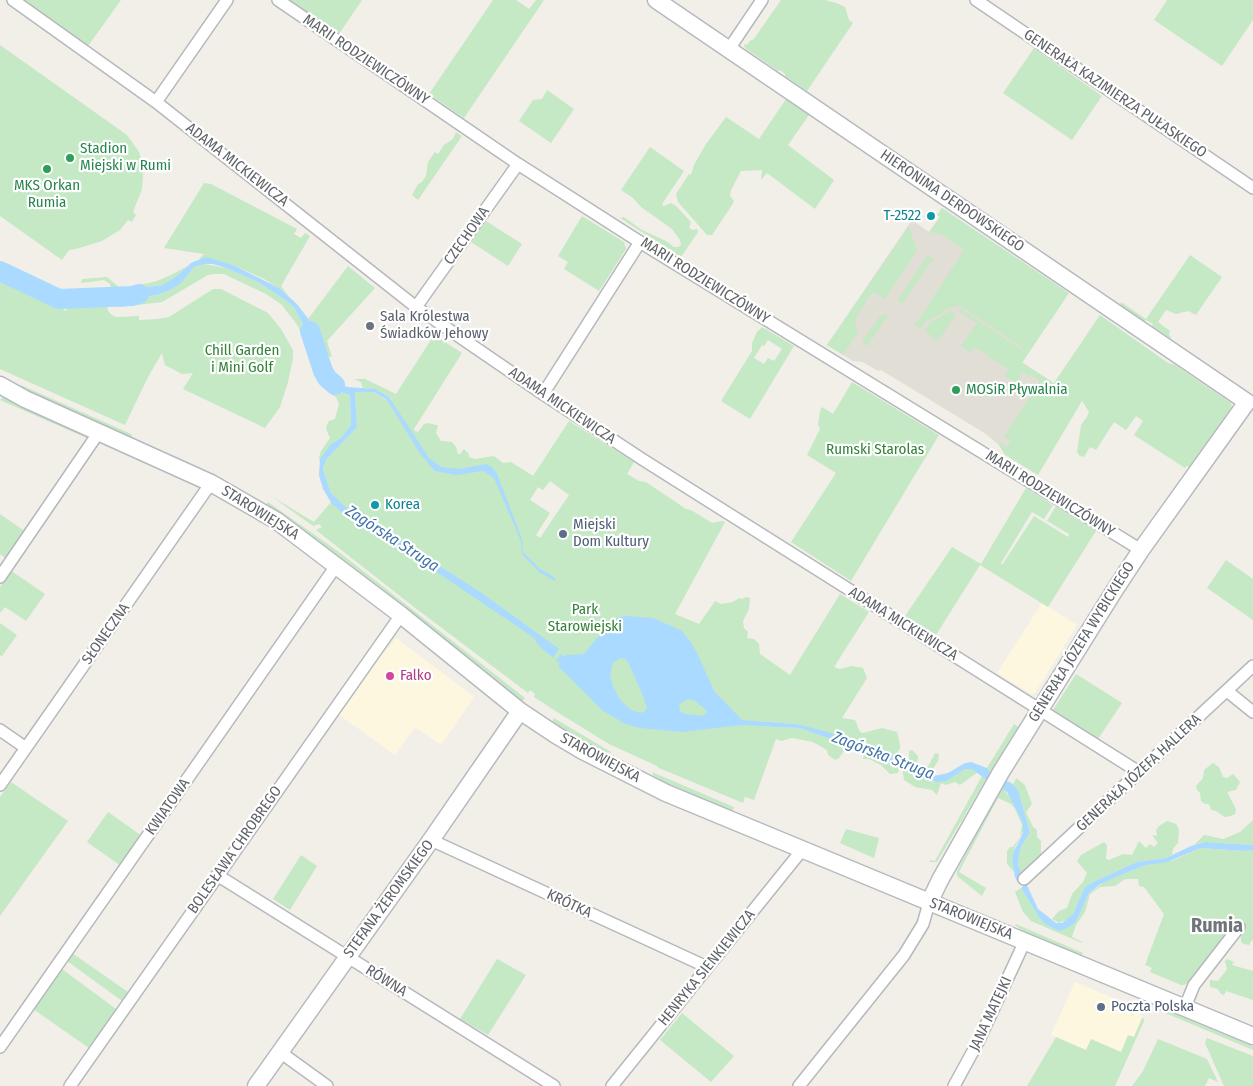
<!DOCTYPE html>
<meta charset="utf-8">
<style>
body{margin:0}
canvas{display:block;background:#f1efe8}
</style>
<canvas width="1253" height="1086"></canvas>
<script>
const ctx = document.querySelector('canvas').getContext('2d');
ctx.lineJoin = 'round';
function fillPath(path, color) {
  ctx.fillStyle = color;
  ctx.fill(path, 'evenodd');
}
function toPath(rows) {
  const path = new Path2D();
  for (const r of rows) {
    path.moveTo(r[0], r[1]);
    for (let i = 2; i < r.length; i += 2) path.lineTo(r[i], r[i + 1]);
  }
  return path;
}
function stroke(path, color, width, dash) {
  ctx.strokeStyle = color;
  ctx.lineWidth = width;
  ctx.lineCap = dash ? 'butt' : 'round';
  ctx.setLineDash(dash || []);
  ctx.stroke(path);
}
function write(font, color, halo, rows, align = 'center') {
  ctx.font = font + ' "Fira Sans Condensed",sans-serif';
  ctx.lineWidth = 4.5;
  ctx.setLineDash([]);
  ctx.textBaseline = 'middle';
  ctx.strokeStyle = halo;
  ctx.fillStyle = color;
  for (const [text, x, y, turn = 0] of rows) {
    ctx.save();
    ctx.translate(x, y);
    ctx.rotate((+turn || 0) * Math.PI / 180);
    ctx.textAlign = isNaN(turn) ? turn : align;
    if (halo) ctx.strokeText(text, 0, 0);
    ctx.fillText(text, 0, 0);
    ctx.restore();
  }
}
fillPath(toPath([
 [1042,603,1077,625,1035,693,1031,694,997,673],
 [396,638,474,697,441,745,415,727,395,755,338,714,381,651,384,653],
 [1075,982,1139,1009,1142,1018,1121,1065,1051,1035]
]), '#fef7e0');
fillPath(toPath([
 [942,208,1051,319,1022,362,1052,382,1005,455,999,445,986,434,881,370,878,371,863,362,853,361,827,345,912,220,929,232,940,217,937,215]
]), '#e1ded6');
fillPath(toPath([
 [24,0,121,0,88,46],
 [289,0,362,0,339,34],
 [493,0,516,0,529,9,536,0,544,0,464,118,429,94],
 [781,0,825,0,836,3,845,7,849,20,853,23,807,91,785,76,785,74,780,70,778,71,745,48,744,44,747,45,751,40,753,40],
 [1167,0,1253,0,1253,20,1222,66,1154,20],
 [0,45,127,135,139,152,143,164,143,176,142,189,133,212,136,215,132,222,128,220,120,230,102,241,76,249,69,250,62,260,0,216],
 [1034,48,1102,96,1072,140,1003,93],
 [547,90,574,109,551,143,519,121,533,100,542,99],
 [786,99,809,115,788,145,834,180,815,209,767,173,761,180,762,170,741,171,731,190,730,196,734,201,732,205,712,235,707,235,678,202,676,194,689,174,691,175,694,165,706,144,726,117,759,139],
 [456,132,462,136,418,200,412,195,418,184,422,182,426,176,428,162,435,152,438,154,444,145,453,139],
 [650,147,684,171,662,204,664,206,671,203,676,206,691,222,689,227,692,230,697,229,698,232,681,257,620,218,624,217,642,230,666,241,674,247,678,247,681,245,680,240,672,229,641,207,633,198,621,190],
 [204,183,211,184,297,229,294,234,301,238,305,233,310,236,281,286,289,297,279,288,264,279,233,265,199,259,204,254,164,248],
 [942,208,1069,293,1022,363,1054,383,1100,315,1168,363,1175,365,1231,403,1232,408,1189,467,1186,466,1185,468,1134,435,1143,421,1136,416,1126,430,1114,422,1096,450,1090,447,1084,457,1080,456,1077,452,1081,425,1087,417,1089,412,1082,401,1038,475,1005,455,999,445,1000,443,1007,447,1011,441,1004,437,1040,381,1030,374,1028,378,1024,372,1019,375,1022,382,1014,382,1005,376,1009,369,991,358,987,362,989,356,975,347,970,352,961,346,977,323,958,311,960,308,1022,350,1023,348,959,305,958,307,956,306,945,310,941,314,926,321,920,328,915,325,964,250,941,234,929,232,940,217,937,215],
 [582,216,624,242,626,249,599,291,564,269,568,262,558,256],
 [486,221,522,244,508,266,471,242],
 [909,226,917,251,885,299,874,292,870,296,869,296,865,302,866,303,856,316,857,317,855,321,858,332,843,355,827,345],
 [928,255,933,259,902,304,898,300],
 [1190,255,1222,277,1196,315,1188,311,1176,314,1166,310,1158,322,1170,331,1169,335,1171,337,1170,338,1152,326,1153,324,1146,320,1144,322,1120,305,1121,302,1146,319],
 [0,262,34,279,61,290,70,291,68,296,55,295,39,288,0,268],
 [204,264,226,268,258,282,288,302,294,307,305,328,316,357,314,359,310,355,298,326,282,305,266,294,224,274,213,274,208,275,162,302,120,307,114,304,113,298,134,298,157,295,172,289,188,274,194,267],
 [187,266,179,274,163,285,139,288,130,293,112,293,110,284,104,280,81,283,82,279,107,277,120,288,140,285,157,281,173,274],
 [348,266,375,288,327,341,332,357,321,355,313,329,308,319],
 [0,275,54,300,65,302,61,308,66,311,70,301,106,299,108,311,113,316,117,317,139,316,139,320,158,319,169,317,213,289,221,289,268,313,281,329,293,350,293,358,288,382,280,407,265,428,183,389,193,373,182,374,165,365,162,353,148,377,125,425,0,369],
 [950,311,956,314,938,341,925,331,930,323],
 [885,314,888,316,867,346,862,342,881,315],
 [762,327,794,346,750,419,721,401,752,351,752,343,757,332],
 [768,340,782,349,774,361,768,358,764,364,754,358,762,345,764,346],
 [434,335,462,353,414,429,415,431,418,432,424,424,428,423,436,425,438,425,436,433,441,441,452,442,456,447,458,454,460,454,464,449,469,454,469,457,475,459,494,456,503,463,511,462,533,476,569,421,634,462,627,474,639,481,646,482,686,509,691,510,712,523,722,521,725,522,675,614,699,624,715,601,721,604,733,602,739,598,742,599,746,597,750,598,749,609,743,621,744,628,748,632,747,638,754,639,759,644,760,654,790,675,840,594,869,612,834,667,840,669,852,666,863,668,867,678,842,718,855,720,860,732,863,733,882,728,897,732,900,745,900,749,898,751,900,755,898,758,872,747,797,724,756,721,758,725,800,728,850,745,849,748,846,748,839,758,835,760,828,755,827,750,813,742,792,738,781,741,776,739,754,800,745,797,743,803,659,768,657,766,609,744,557,712,534,697,535,694,530,690,528,693,414,607,316,530,322,527,319,524,313,526,271,496,314,522,331,502,331,503,331,493,323,469,326,460,357,427,355,392,374,392,386,400,392,399,376,389,363,388,361,382,354,379,365,379,396,394],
 [550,481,569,495,540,538,536,535,550,513,530,500,538,487,543,490],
 [318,366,328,384,350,395,351,425,341,438,331,444,320,461,319,458,321,451,330,438,326,429,327,425,329,421,335,419,339,404,336,397,332,395,316,375,315,371],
 [852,382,939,435,851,581,791,542,836,473,807,455,820,429,818,424,820,411,822,407,833,414],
 [21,385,129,433,132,435,131,438,129,439,21,390],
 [3,397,16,401,89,434,89,439,0,400],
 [1026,488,1053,505,1044,519,1032,512,1001,563,1002,565,1034,516,1068,537,1069,534,1047,521,1056,506,1096,531,1048,607,980,565,936,635,905,616,952,547,981,564],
 [268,502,339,552,525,698,522,702,519,703,266,508,266,505],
 [0,514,23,530,32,518,34,520,2,566,0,565,5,558,0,554],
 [1226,560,1253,579,1253,620,1207,588],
 [10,570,45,594,26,621,5,607,0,613,0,587],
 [0,623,17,635,2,656,0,655],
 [1076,674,1122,703,1098,739,1053,710],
 [554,718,611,752,611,753,588,747,550,725],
 [1014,724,1018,727,990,772,987,768],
 [865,749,900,766,898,773,890,774,881,765,869,759,863,759],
 [912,750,918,756,917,763,924,768,929,765,935,753,939,754,938,761,929,775,905,761,909,758,909,751],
 [1213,763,1219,767,1223,777,1227,778,1233,774,1240,782,1236,790,1227,792,1236,809,1235,814,1231,816,1225,817,1216,811,1211,810,1209,804,1205,804,1201,801,1200,793,1197,790,1196,786,1203,778,1204,770],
 [902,767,933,782,952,777,959,772,968,768,972,769,978,772,960,785,955,782,946,785,941,783,937,795,932,790,915,787,904,780],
 [652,772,734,807,733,810,731,811,674,789,653,775],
 [982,776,986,779,937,862,929,862,931,860,935,861],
 [1016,778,1025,785,1032,804,1026,812,1033,827,1037,830,1037,837,1041,841,1041,854,1020,873,1018,865,1019,856,1021,847,1030,831,1018,790,1011,784,1014,783],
 [11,782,68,821,0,916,0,797],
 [1001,787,1010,797,1021,819,1024,829,1015,847,1012,860,1014,872,1007,864,1007,851,1010,847,1013,847,1020,837,1022,825,1015,809,1011,804,998,798,959,872,986,888,982,896,957,876,957,871],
 [108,812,142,836,121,866,87,842],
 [1253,820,1253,845,1205,842,1194,845,1204,835,1223,839,1228,837,1240,832],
 [1167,821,1176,824,1179,829,1178,843,1173,849,1172,855,1166,858,1137,862,1091,883,1085,887,1073,914,1068,919,1059,923,1052,919,1059,911,1067,908,1072,894,1083,882,1087,873,1077,861,1081,855,1104,842,1107,845,1106,859,1109,860,1123,854,1132,855,1139,841,1146,848,1150,844,1154,847,1158,843,1152,835,1157,836,1156,830,1159,826],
 [846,829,879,838,874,858,840,843],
 [1201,848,1245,851,1253,850,1253,939,1249,945,1244,944,1241,942,1241,932,1189,982,1184,985,1181,985,1150,972,1152,968,1145,965,1164,914,1144,887,1139,886,1138,879,1125,879,1115,886,1100,887,1090,894,1085,912,1076,925,1072,937,1082,942,1082,943,1031,921,1023,912,1015,892,1021,888,1039,917,1045,924,1060,930,1071,926,1076,922,1089,893,1106,881,1146,865,1174,860],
 [301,855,317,866,290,910,273,899],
 [1016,924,1083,953,1081,956,1030,936,1015,925],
 [72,953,128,992,122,1001,67,961],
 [497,959,526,975,488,1035,460,1019],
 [1227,959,1234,962,1232,965,1253,971,1253,1000,1226,991,1224,995,1221,994,1218,989,1210,987,1210,980,1218,981,1225,972,1227,969,1225,961],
 [62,969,116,1009,89,1048,33,1009],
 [1163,1009,1253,1046,1253,1050,1158,1010],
 [682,1013,734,1056,711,1082,660,1040],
 [1142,1018,1144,1019,1144,1021,1115,1086,1027,1086,1056,1037,1086,1050,1091,1039,1121,1052,1128,1035,1134,1037],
 [1207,1038,1253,1056,1253,1086,1224,1086,1205,1043],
 [1158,1039,1207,1059,1218,1082,1209,1078,1205,1086,1132,1086,1143,1071]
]), '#c5e8c5');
fillPath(toPath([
 [206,257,233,265,279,288,297,304,309,320,321,355,316,357,305,328,294,307,288,302,258,282,226,268,213,264,204,264,194,267,181,283,172,289,157,295,134,298,113,298,112,293,130,293,139,288,163,285,179,274,191,263],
 [0,268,55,295,68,296,65,302,54,300,0,275],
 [323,363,329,376,340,384,347,387,376,389,389,397,429,458,441,467,459,469,486,464,492,467,497,474,522,539,523,552,541,570,549,574,556,579,555,581,539,572,522,554,521,541,494,478,483,471,456,475,435,471,421,455,387,400,374,392,355,392,357,427,326,460,323,469,331,493,343,505,354,513,365,518,483,594,559,649,553,658,539,646,534,638,524,631,407,552,342,512,332,504,323,489,319,475,320,459,331,444,341,438,351,425,350,395,337,390,325,379,318,365],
 [625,616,653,618,682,631,692,644,699,657,714,691,742,720,797,724,824,731,886,752,934,776,948,773,965,763,971,762,987,768,990,772,1005,781,1010,782,1018,790,1030,832,1021,847,1019,856,1018,865,1022,875,1017,881,1015,877,1012,860,1013,853,1023,833,1023,825,1021,819,1007,792,984,778,972,769,965,769,946,781,936,782,918,776,865,749,842,743,800,728,742,725,682,732,640,728,625,724,612,716,603,711,558,666,560,663,556,660,558,657,561,659,559,656,561,654,565,657,567,654,570,655,584,654,613,619],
 [621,658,625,659,628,662,641,691,647,707,645,711,641,713,631,710,620,700,613,686,610,676,612,666,614,662],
 [688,699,695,701,705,709,707,712,703,716,685,714,680,711,679,705,681,703],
 [1205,842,1253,845,1253,850,1245,851,1201,848,1167,862,1146,865,1116,877,1099,885,1089,893,1076,922,1071,926,1060,931,1045,924,1039,917,1021,888,1026,883,1038,909,1056,923,1062,923,1073,914,1085,887,1091,883,1137,862,1166,858,1191,846]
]), '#aadaff');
stroke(toPath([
 [0,271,59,299,132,296,139,294],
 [310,331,323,371,327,378,335,385]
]), '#aadaff', 20);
const street = toPath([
 [13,0,156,102,416,307,543,394,645,461,1134,769,1138,773],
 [278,0,518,164,640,242,1141,550],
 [976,0,1253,188],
 [729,49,762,0],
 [156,102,227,0],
 [416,307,518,164],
 [543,394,640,242],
 [0,577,99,432],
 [1227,691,1253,712],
 [0,730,26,748],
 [0,785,211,483],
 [431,840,707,967],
 [217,875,554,1086],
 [1024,879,1253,666],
 [1185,1007,1194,985,1239,927],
 [0,1047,336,566],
 [280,1052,327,1086],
 [70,1086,401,615],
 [612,1086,802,850],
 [799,1086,904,955,923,924,929,903],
 [954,1086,978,1042,1025,941]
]);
const secondary = toPath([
 [656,0,1247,402,1141,550,1116,588,1001,772,940,880,929,903],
 [0,385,25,399,211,483,277,521,401,615,520,711,556,735,583,751,666,793,1253,1036],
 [256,1086,431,840,520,711]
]);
stroke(street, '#b5b8bc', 14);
stroke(secondary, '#b6babf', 19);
stroke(street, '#fff', 11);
stroke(secondary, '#fff', 16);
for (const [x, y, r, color] of [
 [70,158,5,"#2e9e5b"],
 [47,169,5,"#2e9e5b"],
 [931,216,5,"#0f9aa8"],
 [370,326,5,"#6b7280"],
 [956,390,5,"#2e9e5b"],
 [375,505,5,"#0f9aa8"],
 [563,534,5,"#5c6f8a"],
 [390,676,5,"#d1479c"],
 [1101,1007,5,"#5c6f8a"]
]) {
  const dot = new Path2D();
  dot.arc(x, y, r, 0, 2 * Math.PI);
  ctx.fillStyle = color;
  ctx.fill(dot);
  stroke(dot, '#fff', 2);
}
write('15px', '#5f6368', '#fff', [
 ["MARII RODZIEWICZÓWNY",366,60,34],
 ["GENERAŁA KAZIMIERZA PUŁASKIEGO",1115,94,34],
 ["ADAMA MICKIEWICZA",237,165,38],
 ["HIERONIMA DERDOWSKIEGO",952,201,34],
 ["CZECHOWA",467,236,-55],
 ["MARII RODZIEWICZÓWNY",705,281,32],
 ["ADAMA MICKIEWICZA",562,406,34],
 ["MARII RODZIEWICZÓWNY",1050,494,32],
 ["STAROWIEJSKA",260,513,32],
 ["ADAMA MICKIEWICZA",903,624,32],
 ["SŁONECZNA",106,634,-55],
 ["GENERAŁA JÓZEFA WYBICKIEGO",1082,642,-58],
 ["STAROWIEJSKA",600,758,28],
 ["GENERAŁA JÓZEFA HALLERA",1139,773,-43],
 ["KWIATOWA",168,807,-55],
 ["BOLESŁAWA CHROBREGO",235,850,-55],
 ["STEFANA ŻEROMSKIEGO",389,899,-54],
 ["KRÓTKA",569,904,25],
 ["STAROWIEJSKA",971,919,22],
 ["HENRYKA SIENKIEWICZA",707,968,-51],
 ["RÓWNA",386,981,32],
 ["JANA MATEJKI",991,1014,-65]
]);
write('15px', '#27864d', '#fff', [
 ["Stadion",80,149],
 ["Miejski w Rumi",80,166],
 ["MKS Orkan",47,186,"center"],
 ["Rumia",47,203,"center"],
 ["MOSiR Pływalnia",966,390]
], 'left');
write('15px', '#0d838f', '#fff', [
 ["T-2522",921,216],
 ["Korea",385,505,"left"]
], 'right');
write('15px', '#5b616d', '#fff', [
 ["Sala Królestwa",380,317],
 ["Świadków Jehowy",380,334]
], 'left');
write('15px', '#348238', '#fff', [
 ["Chill Garden",242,351],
 ["i Mini Golf",242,368],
 ["Rumski Starolas",875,450],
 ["Park",585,610],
 ["Starowiejski",585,627]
]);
write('15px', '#4e5e75', '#fff', [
 ["Miejski",573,525],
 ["Dom Kultury",573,542],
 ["Poczta Polska",1111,1007]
], 'left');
write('15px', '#b23c85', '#fff', [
 ["Falko",400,676]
], 'left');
write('italic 16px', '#4174aa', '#fff', [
 ["Zagórska Struga",392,539,33],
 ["Zagórska Struga",883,756,21]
]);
write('bold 20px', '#70757a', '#fff', [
 ["Rumia",1217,926]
]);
</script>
